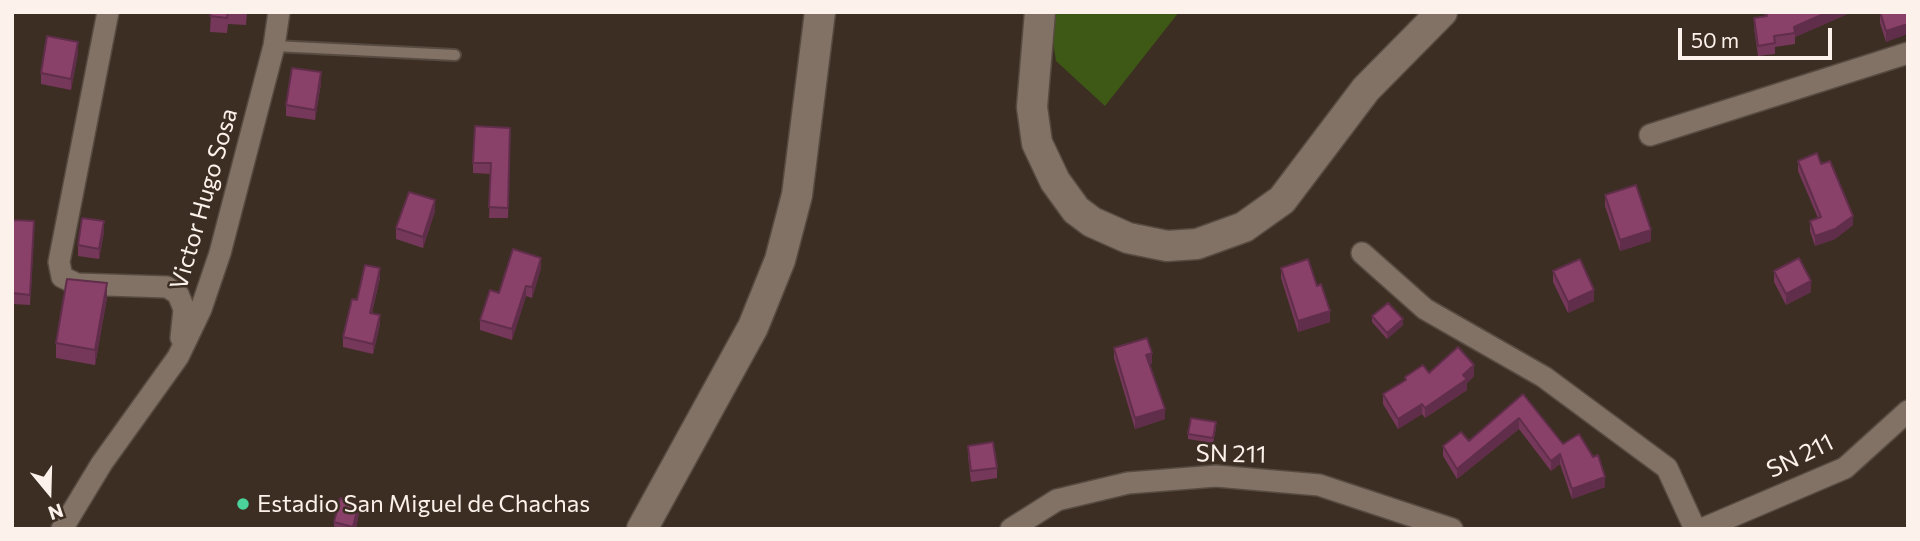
<!DOCTYPE html>
<style>
body{margin:0}
#map{position:relative;width:1920px;height:541px;overflow:hidden;background:#3c2e23;font-family:Commissioner,sans-serif}
canvas{display:block}
.frame{position:absolute;inset:0;border:14px solid #fcf2eb;pointer-events:none}
.north{position:absolute;left:14px;top:457px;width:70px;height:70px;-webkit-text-stroke:5px #3c2e23;paint-order:stroke;rotate:161deg;font-size:19px;font-weight:700;line-height:28px;text-align:center;color:#fcf2eb}
.north::after{content:'';display:block;margin:auto;width:24px;height:32px;background:#fcf2eb;clip-path:polygon(50% 0,100% 100%,50% 72%,0 100%)}
.scale{position:absolute;left:1678px;top:28px;width:154px;height:32px;box-sizing:border-box;border:4px solid #fcf2eb;border-top:0;padding-left:9px;font-size:21px;line-height:24px;white-space:nowrap;color:#fcf2eb;-webkit-text-stroke:5px #3c2e23;paint-order:stroke}
</style>
<div id="map">
<canvas width="1920" height="541"></canvas>
<div class="frame"></div>
<div class="north">N</div>
<div class="scale">50 m</div>
</div>
<script>
const ctx = document.querySelector('canvas').getContext('2d');
ctx.lineJoin = 'round';
function fillPath(path, color) {
  ctx.fillStyle = color;
  ctx.fill(path, 'evenodd');
}
function toPath(rows) {
  const path = new Path2D();
  for (const r of rows) {
    path.moveTo(r[0], r[1]);
    for (let i = 2; i < r.length; i += 2) path.lineTo(r[i], r[i + 1]);
  }
  return path;
}
function stroke(path, color, width, dash) {
  ctx.strokeStyle = color;
  ctx.lineWidth = width;
  ctx.lineCap = dash ? 'butt' : 'round';
  ctx.setLineDash(dash || []);
  ctx.stroke(path);
}
function write(font, color, halo, rows, align = 'center') {
  ctx.font = font + ' Commissioner,sans-serif';
  ctx.lineWidth = 5;
  ctx.setLineDash([]);
  ctx.textBaseline = 'middle';
  ctx.strokeStyle = halo;
  ctx.fillStyle = color;
  for (const [text, x, y, turn = 0] of rows) {
    ctx.save();
    ctx.translate(x, y);
    ctx.rotate((+turn || 0) * Math.PI / 180);
    ctx.textAlign = isNaN(turn) ? turn : align;
    if (halo) ctx.strokeText(text, 0, 0);
    ctx.fillText(text, 0, 0);
    ctx.restore();
  }
}
fillPath(toPath([
 [1048,12,1179,12,1105,106,1056,61]
]), '#3e5815');
const lane = toPath([
 [274,46,455,55]
]);
const street = toPath([
 [108,12,59,262,62,277,77,284,167,287,178,294,184,309,181,338],
 [1650,135,1908,53],
 [1362,253,1425,309,1544,377,1667,468,1695,529],
 [62,529,102,463,178,357,201,309,220,253,274,46,279,12],
 [1011,529,1057,500,1128,483,1216,476,1319,485,1452,529],
 [1702,529,1845,468,1908,411]
]);
const secondary = toPath([
 [1040,12,1032,107,1037,143,1055,181,1076,210,1092,222,1128,238,1167,246,1197,244,1244,227,1282,200,1366,89,1442,12],
 [642,529,753,327,780,260,797,195,820,12]
]);
stroke(lane, '#574b41', 14);
stroke(street, '#574b41', 24);
stroke(secondary, '#574b41', 33);
stroke(lane, '#827165', 10);
stroke(street, '#827165', 21);
stroke(secondary, '#827165', 30);
fillPath(toPath([
 [211,12,247,12,246,25,228,24,227,33,210,32],
 [1765,12,1852,12,1795,37,1795,44,1775,47,1775,54,1758,56,1754,28,1754,18,1765,16],
 [1880,12,1908,12,1886,42,1880,23],
 [78,53,71,90,41,84,41,73],
 [321,83,315,120,286,116,286,105],
 [510,128,508,218,489,218,491,174,473,173,473,163],
 [1798,161,1821,164,1853,225,1835,239,1815,246,1810,231,1810,221,1818,218,1798,171],
 [1605,195,1651,241,1620,251,1605,206],
 [435,211,423,248,396,239,396,228],
 [12,231,34,232,30,305,12,304],
 [104,232,99,259,78,256,78,245],
 [541,268,532,298,526,296,512,340,480,330,480,320,499,293],
 [1281,268,1330,322,1298,332,1281,278],
 [1553,271,1594,301,1568,313,1553,282],
 [1774,271,1811,292,1786,305,1774,282],
 [380,278,372,313,380,324,373,354,343,347,343,337,357,300],
 [107,298,95,365,56,358,56,343],
 [1372,316,1403,325,1387,339,1372,322],
 [1114,348,1152,364,1149,364,1165,419,1135,429,1114,358],
 [1429,373,1474,376,1467,383,1467,390,1425,418,1422,414,1398,429,1383,404,1383,394,1405,381,1405,377],
 [1523,394,1563,444,1605,487,1572,499,1560,464,1551,471,1519,429,1457,479,1443,456,1443,446,1469,441],
 [1216,428,1213,443,1188,439,1188,434],
 [968,446,997,468,997,478,971,482,968,456],
 [359,513,356,529,334,529,334,522]
]), '#76385a');
fillPath(toPath([
 [1828,12,1852,12,1795,37,1794,27],
 [1908,24,1908,34,1886,42,1886,31],
 [78,42,78,53,71,90,71,79],
 [321,72,321,83,315,120,315,110],
 [435,200,435,211,423,248,423,237],
 [1853,216,1853,225,1835,239,1815,246,1815,236],
 [104,221,104,232,99,259,99,249],
 [1651,230,1651,241,1620,251,1620,240],
 [541,258,541,268,532,298,532,287],
 [380,268,380,278,370,322,370,313],
 [1811,281,1811,292,1786,305,1786,294],
 [107,283,107,298,95,365,95,350],
 [526,286,526,296,512,340,512,329],
 [1594,290,1594,301,1568,313,1568,302],
 [1330,311,1330,322,1298,332,1298,321],
 [380,315,380,324,373,354,373,344],
 [1403,319,1403,325,1387,339,1387,333],
 [1152,353,1152,364,1146,365,1146,355],
 [1474,365,1474,376,1467,383,1467,390,1425,418,1425,408],
 [1422,404,1422,414,1398,429,1398,419],
 [1165,409,1165,419,1135,429,1135,418],
 [1519,418,1519,429,1457,479,1457,469],
 [1560,454,1560,464,1551,471,1551,461],
 [1605,477,1605,487,1572,499,1572,489],
 [359,503,359,513,356,529,353,529]
]), '#602e4a');
const building = toPath([
 [211,12,228,12,227,18,210,16,211,12],
 [1766,12,1828,12,1794,27,1795,33,1774,36,1775,43,1758,46,1754,18,1767,16,1766,12],
 [1880,12,1908,12,1908,24,1886,31,1880,12],
 [47,36,78,42,71,79,41,73,47,36],
 [292,68,321,72,315,110,286,105,292,68],
 [475,126,510,128,508,208,489,207,491,163,473,163,475,126],
 [1817,153,1821,164,1830,161,1853,216,1835,229,1815,236,1810,221,1821,217,1798,161,1817,153],
 [1636,185,1651,230,1620,240,1605,195,1636,185],
 [409,192,435,200,423,237,396,228,409,192],
 [82,218,104,221,99,249,78,245,82,218],
 [13,220,34,221,30,295,12,293,13,220],
 [513,249,541,258,532,287,526,286,512,329,480,320,490,290,499,293,513,249],
 [1799,258,1811,281,1786,294,1774,271,1799,258],
 [1308,259,1317,286,1321,284,1330,311,1298,321,1281,268,1308,259],
 [1580,259,1594,290,1568,302,1553,271,1580,259],
 [365,265,380,268,370,313,380,315,373,344,343,337,352,299,357,300,365,265],
 [67,279,107,283,95,350,56,343,67,279],
 [1388,303,1403,319,1387,333,1372,316,1388,303],
 [1147,338,1152,353,1146,355,1165,409,1135,418,1114,348,1147,338],
 [1458,347,1474,365,1463,375,1467,379,1425,408,1422,404,1398,419,1383,394,1406,380,1405,377,1423,365,1429,373,1458,347],
 [1523,394,1563,444,1579,434,1593,457,1598,455,1605,477,1572,489,1560,454,1551,461,1519,418,1457,469,1443,446,1461,432,1469,441,1523,394],
 [1191,418,1216,422,1213,438,1188,434,1191,418],
 [993,442,997,468,971,471,968,446,993,442],
 [340,498,359,503,353,527,334,522,340,498]
]);
fillPath(building, '#894169');
stroke(building, '#602e4a', 2);
for (const [x, y, r, color] of [
 [243,504,7,"#4ad49c"]
]) {
  const dot = new Path2D();
  dot.arc(x, y, r, 0, 2 * Math.PI);
  ctx.fillStyle = color;
  ctx.fill(dot);
  stroke(dot, '#3c2e23', 2.5);
}
write('24px', '#fcf2eb', '#3c2e23', [
 ["Victor Hugo Sosa",204,199,-74],
 ["SN 211",1231,454,1],
 ["SN 211",1800,456,-26]
]);
write('24px', '#fcf2eb', '#3c2e23', [
 ["Estadio San Miguel de Chachas",257,504]
], 'left');
</script>
